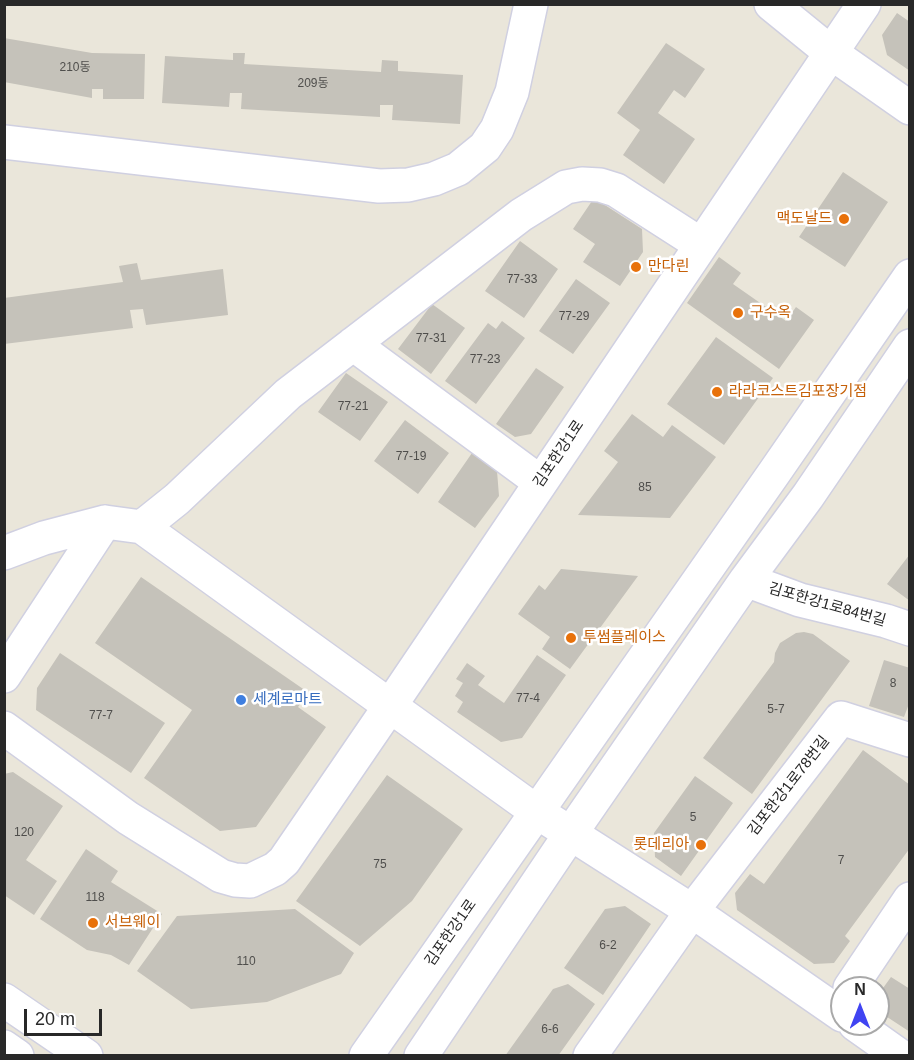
<!DOCTYPE html>
<meta charset="utf-8">
<style>
body{margin:0}
#map{position:relative;width:914px;height:1060px;overflow:hidden;background:#eae6da;font-family:Helvetica,sans-serif}
canvas{display:block}
.frame{position:absolute;inset:0;border:6px solid #282828;pointer-events:none}
.north{position:absolute;left:830px;top:976px;width:60px;height:60px;box-sizing:border-box;background:#fff;border:2px solid #a9a9a9;border-radius:50%;rotate:0deg;font-size:16px;font-weight:700;line-height:24px;text-align:center;color:#282828}
.north::after{content:'';display:block;margin:auto;width:21px;height:27px;background:#4044f2;clip-path:polygon(50% 0,100% 100%,50% 72%,0 100%)}
.scale{position:absolute;left:24px;top:1009px;width:78px;height:27px;box-sizing:border-box;border:3px solid #282828;border-top:0;padding-left:8px;font-size:18px;line-height:21px;white-space:nowrap;color:#282828;-webkit-text-stroke:4px #fff;paint-order:stroke}
</style>
<div id="map">
<canvas width="914" height="1060"></canvas>
<div class="frame"></div>
<div class="north">N</div>
<div class="scale">20 m</div>
</div>
<script>
const ctx = document.querySelector('canvas').getContext('2d');
ctx.lineJoin = 'round';
function fillPath(path, color) {
  ctx.fillStyle = color;
  ctx.fill(path, 'evenodd');
}
function toPath(rows) {
  const path = new Path2D();
  for (const r of rows) {
    path.moveTo(r[0], r[1]);
    for (let i = 2; i < r.length; i += 2) path.lineTo(r[i], r[i + 1]);
  }
  return path;
}
function stroke(path, color, width, dash) {
  ctx.strokeStyle = color;
  ctx.lineWidth = width;
  ctx.lineCap = dash ? 'butt' : 'round';
  ctx.setLineDash(dash || []);
  ctx.stroke(path);
}
function write(font, color, halo, rows, align = 'center') {
  ctx.font = font + ' Helvetica,"Noto Sans KR",sans-serif';
  ctx.lineWidth = 5;
  ctx.setLineDash([]);
  ctx.textBaseline = 'middle';
  ctx.strokeStyle = halo;
  ctx.fillStyle = color;
  for (const [text, x, y, turn = 0] of rows) {
    ctx.save();
    ctx.translate(x, y);
    ctx.rotate((+turn || 0) * Math.PI / 180);
    ctx.textAlign = isNaN(turn) ? turn : align;
    if (halo) ctx.strokeText(text, 0, 0);
    ctx.fillText(text, 0, 0);
    ctx.restore();
  }
}
fillPath(toPath([
 [897,13,910,22,910,71,887,55,882,35],
 [4,38,92,53,145,54,144,99,103,99,103,89,92,89,92,98,4,82],
 [666,43,705,69,685,98,674,90,658,113,695,139,664,184,623,155,640,130,617,113],
 [233,53,245,53,244,64,381,72,382,60,398,61,398,71,463,75,460,124,392,120,393,105,380,105,380,117,241,109,242,93,230,93,229,107,162,103,165,56,233,60],
 [843,172,888,202,845,267,799,237],
 [594,198,642,229,643,252,620,286,583,262,595,244,573,229],
 [520,241,558,269,524,318,485,291],
 [719,257,741,273,733,284,786,321,796,307,814,320,779,369,687,303],
 [137,263,141,280,223,269,228,315,146,325,143,309,130,310,133,328,4,344,4,298,123,282,119,266],
 [576,279,610,303,573,354,539,331],
 [432,304,465,328,431,374,398,349],
 [502,321,525,338,476,404,445,381,488,323,496,329],
 [716,337,773,378,724,445,667,404],
 [536,368,564,387,531,434,515,437,496,424],
 [346,373,388,402,360,441,318,412],
 [632,414,663,437,672,425,716,457,670,518,578,515,618,462,604,451],
 [405,420,449,453,418,494,374,461],
 [472,453,497,471,499,496,475,528,438,502],
 [910,554,910,601,887,584],
 [561,569,638,576,570,669,542,649,550,637,518,614,539,585,545,590],
 [141,577,309,693,298,707,326,727,256,827,220,831,144,778,192,710,95,643],
 [804,632,813,634,850,661,752,794,703,758,774,662,775,653,780,643,796,633],
 [60,653,165,723,131,773,36,710,37,688],
 [537,655,566,675,522,738,501,742,457,712,463,702,455,696,463,683,456,679,467,663,485,676,478,685,504,703],
 [884,660,910,668,910,701,904,717,869,706],
 [863,750,910,785,910,848,845,936,850,941,834,963,814,964,737,910,735,893,750,874,764,884],
 [13,772,63,806,26,860,57,881,34,915,4,895,4,774],
 [387,775,463,829,412,901,360,946,296,901],
 [695,776,733,803,681,876,655,857,654,833],
 [86,849,118,871,111,882,162,914,129,965,111,955,87,950,40,919],
 [625,906,651,924,603,995,564,968,605,909],
 [295,909,354,953,341,974,267,1002,191,1009,137,971,177,916],
 [891,977,910,989,910,1032,878,1011,883,1004,878,1001,878,995],
 [568,984,595,1004,558,1056,505,1056,553,989]
]), '#c5c2ba');
const minor = toPath([
 [771,4,830,52,910,108],
 [4,142,379,186,408,185,434,179,458,169,485,147,497,129,512,92,531,4],
 [353,344,540,482],
 [142,527,177,499,288,394,318,371,521,215,566,187,582,184,600,185,616,190,700,244],
 [4,553,44,538,105,522,142,527,537,812,692,911,842,1015],
 [746,580,800,600,886,621,910,629],
 [4,676,105,522],
 [4,728,128,818,221,876,235,880,250,881,275,869,284,861,390,706,864,4],
 [850,988,910,899],
 [4,1000,86,1056],
 [855,1024,900,1056],
 [4,1047,17,1056],
 [366,1056,774,473,910,276],
 [421,1056,571,833,746,580,808,496,910,346],
 [590,1056,692,911,841,718,910,740]
]);
stroke(minor, '#d0d0e1', 36);
stroke(minor, '#fff', 33);
for (const [x, y, r, color] of [
 [844,219,6,"#e8710a"],
 [636,267,6,"#e8710a"],
 [738,313,6,"#e8710a"],
 [717,392,6,"#e8710a"],
 [571,638,6,"#e8710a"],
 [241,700,6,"#3f7fe0"],
 [701,845,6,"#e8710a"],
 [93,923,6,"#e8710a"]
]) {
  const dot = new Path2D();
  dot.arc(x, y, r, 0, 2 * Math.PI);
  ctx.fillStyle = color;
  ctx.fill(dot);
  stroke(dot, '#fff', 2);
}
write('12px', '#4f4e4c', null, [
 ["210동",75,68],
 ["209동",313,84],
 ["77-33",522,280],
 ["77-29",574,317],
 ["77-31",431,339],
 ["77-23",485,360],
 ["77-21",353,407],
 ["77-19",411,457],
 ["85",645,488],
 ["8",893,684],
 ["77-4",528,699],
 ["5-7",776,710],
 ["77-7",101,716],
 ["5",693,818],
 ["120",24,833],
 ["7",841,861],
 ["75",380,865],
 ["118",95,898],
 ["6-2",608,946],
 ["110",246,962],
 ["6-6",550,1030]
]);
write('15px', '#c56008', '#fff', [
 ["맥도날드",832,219,"right"],
 ["만다린",648,267],
 ["구수옥",750,313],
 ["라라코스트김포장기점",729,392],
 ["투썸플레이스",583,638],
 ["롯데리아",689,845,"right"],
 ["서브웨이",105,923]
], 'left');
write('15px', '#282828', '#fff', [
 ["김포한강1로",559,454,-56],
 ["김포한강1로84번길",827,605,16],
 ["김포한강1로78번길",789,786,-52],
 ["김포한강1로",451,933,-55]
]);
write('15px', '#366cbe', '#fff', [
 ["세계로마트",253,700]
], 'left');
</script>
